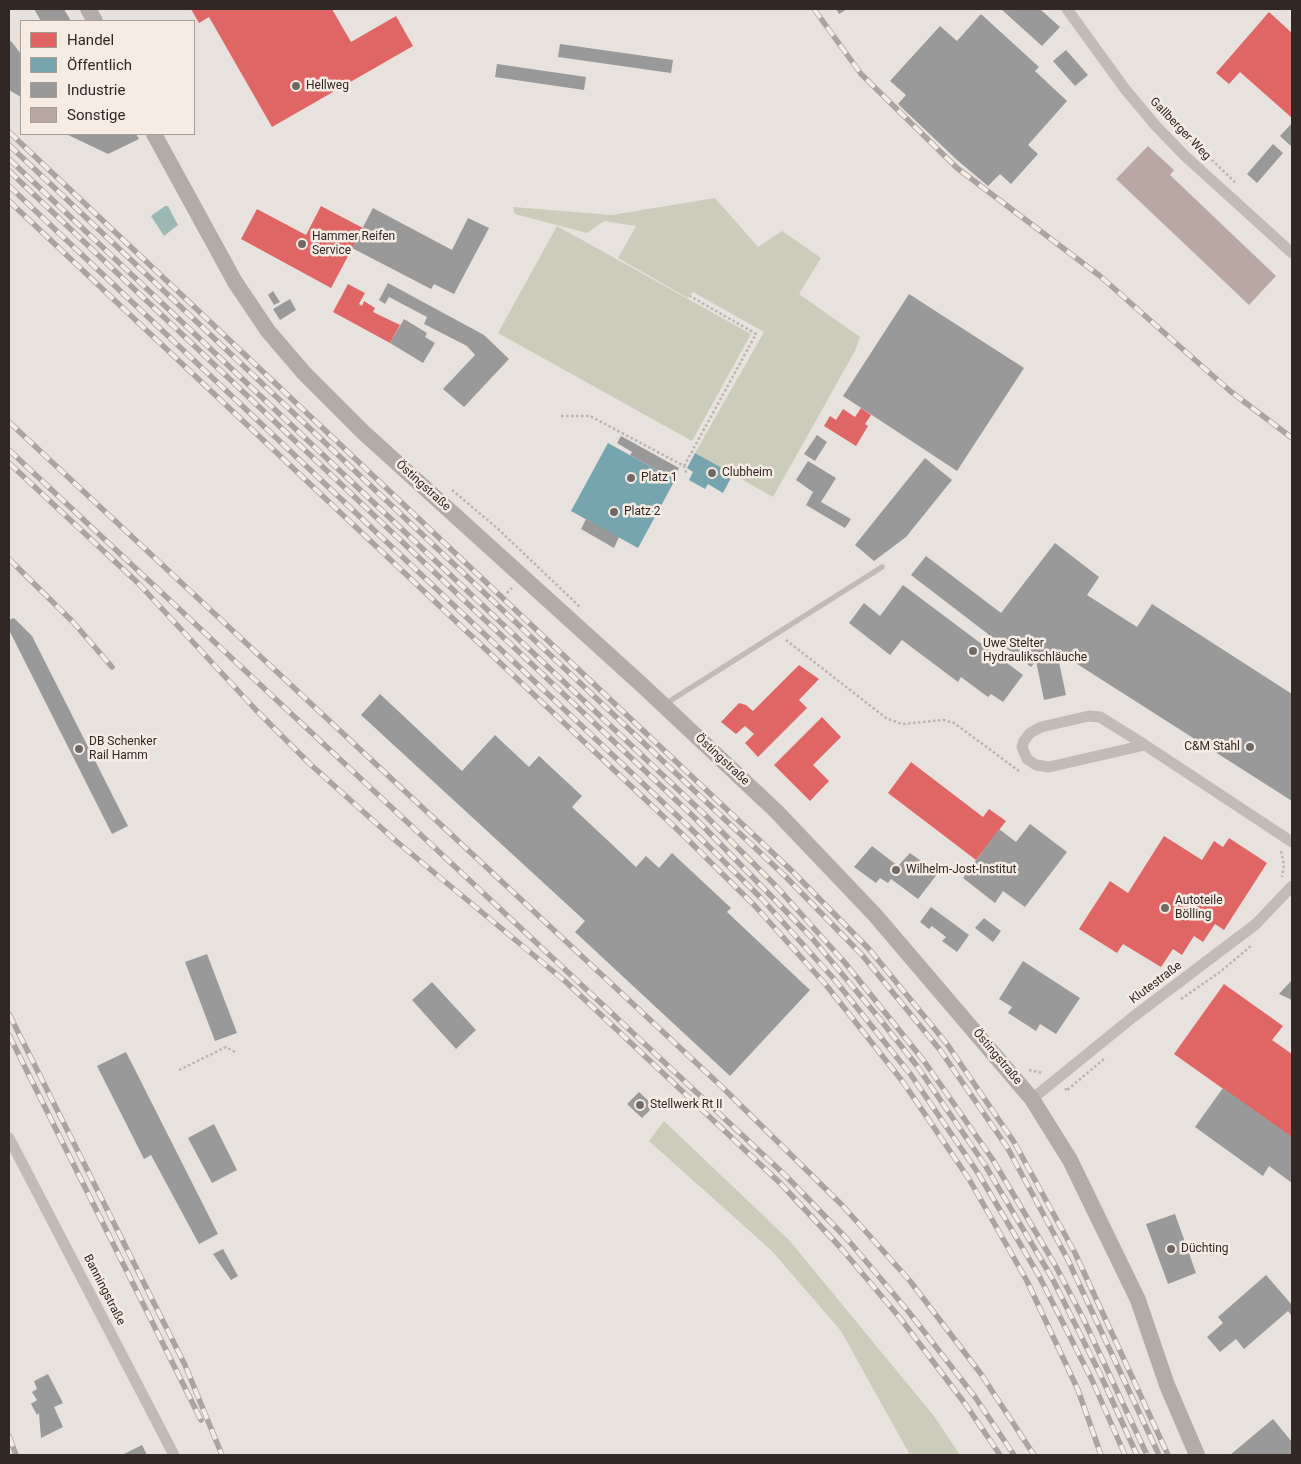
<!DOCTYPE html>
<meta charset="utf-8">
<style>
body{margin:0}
#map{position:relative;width:1301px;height:1464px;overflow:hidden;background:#e8e2de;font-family:Roboto,sans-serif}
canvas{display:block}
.frame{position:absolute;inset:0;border:10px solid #312826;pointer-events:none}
.legend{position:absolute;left:20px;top:20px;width:175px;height:115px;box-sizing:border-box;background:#f6ece4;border:1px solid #a79e98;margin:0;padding:6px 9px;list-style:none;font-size:15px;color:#312826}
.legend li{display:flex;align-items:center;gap:10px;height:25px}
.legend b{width:25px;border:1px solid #a79e98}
</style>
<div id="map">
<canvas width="1301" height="1464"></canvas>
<div class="frame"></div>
<ul class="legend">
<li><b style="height:14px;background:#e06666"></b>Handel</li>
<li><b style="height:14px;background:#76a5af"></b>Öffentlich</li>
<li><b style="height:14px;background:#999"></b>Industrie</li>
<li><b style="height:14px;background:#baa6a2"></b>Sonstige</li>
</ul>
</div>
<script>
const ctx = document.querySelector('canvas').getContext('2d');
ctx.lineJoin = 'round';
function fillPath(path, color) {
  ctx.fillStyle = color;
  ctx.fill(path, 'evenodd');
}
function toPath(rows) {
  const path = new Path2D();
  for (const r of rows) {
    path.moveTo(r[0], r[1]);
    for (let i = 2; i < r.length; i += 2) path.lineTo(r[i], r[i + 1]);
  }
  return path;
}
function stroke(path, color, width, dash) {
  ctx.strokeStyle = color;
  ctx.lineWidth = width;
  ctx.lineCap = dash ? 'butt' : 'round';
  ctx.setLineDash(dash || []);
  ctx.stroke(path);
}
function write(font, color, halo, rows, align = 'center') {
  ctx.font = font + ' Roboto,sans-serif';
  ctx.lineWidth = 5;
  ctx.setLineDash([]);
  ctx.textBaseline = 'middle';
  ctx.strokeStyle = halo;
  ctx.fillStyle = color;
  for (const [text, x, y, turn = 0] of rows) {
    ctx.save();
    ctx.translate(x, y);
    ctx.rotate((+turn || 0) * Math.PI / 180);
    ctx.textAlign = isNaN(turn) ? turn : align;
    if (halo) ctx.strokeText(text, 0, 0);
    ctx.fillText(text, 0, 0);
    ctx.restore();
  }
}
fillPath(toPath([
 [715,198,758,247,782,231,821,258,799,294,860,337,855,351,773,497,695,453,764,332,693,292,688,298,618,258,636,226,604,221,587,233,515,214,513,207,612,215],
 [557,226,751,334,692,441,498,333],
 [664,1121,789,1240,934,1416,960,1455,910,1455,841,1331,772,1251,649,1141]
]), '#cbccb9');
fillPath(toPath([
 [165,206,168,206,178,225,164,236,151,216]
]), '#9cb8b5');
fillPath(toPath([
 [191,9,332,9,351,42,396,16,413,46,272,127,209,17,199,23],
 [1269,12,1292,33,1292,118,1240,72,1229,84,1216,73],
 [321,206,363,228,331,288,241,239,257,209,306,235],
 [348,284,365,293,359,304,362,306,364,301,375,308,373,312,400,325,390,343,333,312],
 [861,408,871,415,865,424,868,426,856,446,824,426,830,416,836,420,843,409,855,417],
 [799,665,819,679,799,700,807,708,758,757,745,743,754,734,745,726,736,734,721,722,739,703,746,705,753,711],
 [822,717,841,737,813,765,829,781,810,801,774,765],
 [911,762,983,817,989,809,1006,821,976,860,888,793],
 [1164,836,1202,860,1214,841,1223,847,1229,838,1267,863,1224,930,1215,924,1203,942,1194,936,1182,955,1173,949,1161,967,1123,944,1117,953,1079,929,1110,881,1128,893],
 [1224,984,1283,1026,1272,1040,1292,1054,1291,1137,1174,1054]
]), '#e06666');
fillPath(toPath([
 [608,443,675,480,638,548,571,511],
 [695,453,733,474,723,493,708,484,705,489,689,480,693,472,687,468]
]), '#76a5af');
fillPath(toPath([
 [34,9,64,9,71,21,41,21],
 [836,9,847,9,839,14],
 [1001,9,1040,9,1060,27,1042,46],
 [981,14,1039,67,1035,71,1067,101,1028,145,1038,154,1011,184,1000,174,988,186,957,160,898,104,906,95,890,81,940,26,957,41],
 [11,41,21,54,21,97,9,90,9,43],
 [560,44,673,60,671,73,558,57],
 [1066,50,1088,75,1075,86,1053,61],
 [497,64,586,77,584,90,495,77],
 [1292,123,1292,147,1280,136],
 [66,134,136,134,139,139,108,154],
 [1273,144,1283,153,1257,183,1247,174],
 [373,208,452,250,468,218,489,228,454,294,434,284,431,289,352,248],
 [388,283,484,335,509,359,464,407,443,389,475,355,467,346,424,324,427,317,389,297,385,304,379,300],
 [273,291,280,302,274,305,268,295],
 [909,294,1024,368,957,471,843,396],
 [290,299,296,310,280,320,273,309],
 [404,319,427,333,425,337,435,343,423,363,390,343],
 [817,435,827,442,815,461,804,454],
 [621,436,679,468,673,479,630,455,632,452,617,443],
 [925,458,952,480,906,537,874,561,855,545],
 [808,461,836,478,821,502,851,519,845,528,806,505,813,492,796,480],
 [586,519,619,537,614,548,581,529],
 [1055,543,1099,577,1087,595,1137,627,1152,604,1292,694,1292,801,1063,655,1059,662,1066,695,1044,700,1036,661,1031,667,911,575,926,556,1001,613],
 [903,585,1023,675,1003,702,991,694,988,697,961,677,958,682,902,640,890,655,849,623,864,603,880,616],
 [14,618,32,636,128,826,112,834,9,630,9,620],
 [380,694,462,771,495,735,529,767,539,756,582,796,572,807,636,867,646,856,659,868,672,853,731,908,727,912,810,990,730,1076,575,932,585,921,361,715],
 [1030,824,1067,852,1025,907,1003,891,995,903,963,878,999,829,1016,842],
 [872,846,898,866,910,853,938,873,918,899,891,879,888,883,880,878,876,883,854,867],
 [931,907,969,935,957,952,942,941,946,937,932,926,929,929,920,922],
 [984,918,1001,931,993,942,975,928],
 [207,954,237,1033,215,1041,185,962],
 [1023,961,1080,998,1056,1034,1040,1024,1036,1031,1008,1013,1012,1007,999,999],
 [1292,980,1292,1000,1279,994],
 [432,982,476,1030,456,1049,412,1000],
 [126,1052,218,1234,199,1244,151,1155,144,1159,97,1066],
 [1223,1088,1292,1137,1292,1183,1269,1166,1263,1176,1195,1127],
 [639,1092,654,1106,642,1118,627,1104],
 [214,1124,237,1170,212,1183,188,1138],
 [1175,1214,1196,1273,1168,1284,1146,1224],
 [223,1249,238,1276,231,1280,213,1254],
 [1266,1275,1292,1305,1292,1316,1288,1311,1244,1349,1236,1339,1220,1352,1207,1337,1223,1323,1218,1317],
 [48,1374,63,1403,54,1407,63,1427,41,1438,39,1413,37,1415,31,1404,37,1400,32,1392,37,1389,34,1381],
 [1273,1419,1292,1442,1292,1455,1230,1455],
 [142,1445,147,1455,122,1455]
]), '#999');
fillPath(toPath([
 [1148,146,1174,170,1170,175,1276,276,1249,305,1116,179]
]), '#baa6a2');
stroke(toPath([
 [1179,129,1235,182],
 [561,416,590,416,684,466,687,475],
 [684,466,756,334,690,296],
 [452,490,497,528,580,607],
 [507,593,512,588],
 [786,640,886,718,902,724,944,720,954,723,1019,771],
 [1281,851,1284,865,1282,877],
 [1181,999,1220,972,1252,945],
 [179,1070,226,1047,235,1052],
 [1029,1070,1043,1073],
 [1066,1088,1066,1091,1104,1059]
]), '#bab3af', 2.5, [2.5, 2.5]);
stroke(toPath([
 [665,704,882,567]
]), '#c1bab7', 5.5);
stroke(toPath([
 [1067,9,1125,89,1156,126,1185,156,1292,253],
 [1145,745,1049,767,1036,765,1027,759,1022,747,1024,741,1030,733,1041,727,1089,716,1100,717,1145,745,1292,842],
 [1032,1099,1133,1017,1256,924,1292,886],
 [9,1138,174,1455]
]), '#c1bab7', 11);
stroke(toPath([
 [88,9,95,21],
 [154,134,235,282,268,331,304,373,363,432,642,685,776,811,875,915,1032,1099,1070,1160,1138,1300,1167,1385,1197,1455]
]), '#b2aba8', 16);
const rail = toPath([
 [814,9,861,74,957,168,1100,276,1230,391,1292,438],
 [9,132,792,871,869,949,947,1044,1014,1142,1075,1253,1168,1455],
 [9,145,786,877,862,955,940,1050,1007,1147,1067,1258,1159,1455],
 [9,159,702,812,776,886,846,964,924,1061,993,1160,1054,1263,1083,1318,1147,1455],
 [9,171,695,818,811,937,879,1018,917,1066,985,1165,1052,1278,1101,1376,1137,1455],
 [9,186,688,826,762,899,834,979,911,1075,978,1173,1038,1274,1092,1380,1125,1455],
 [9,201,681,833,755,906,826,985,903,1082,969,1179,1027,1281,1078,1390,1101,1455],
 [9,422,721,1086,842,1205,910,1281,981,1374,1034,1455],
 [9,450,786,1176,848,1240,908,1311,975,1397,1014,1455],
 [9,463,138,583,256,710,310,764,396,841,566,982,780,1183,840,1247,900,1318,966,1405,1000,1455],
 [9,559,73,622,112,667],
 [9,1014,185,1365,222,1455],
 [9,1035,201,1420],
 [9,1436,16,1455]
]);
stroke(rail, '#a9a4a1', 5.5);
stroke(rail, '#f6ece4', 4, [11]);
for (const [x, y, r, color] of [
 [296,86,5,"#716966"],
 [302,244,5,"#716966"],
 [712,473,5,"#716966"],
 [631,478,5,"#716966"],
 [614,512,5,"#716966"],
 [973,651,5,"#716966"],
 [1250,747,5,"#716966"],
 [79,749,5,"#716966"],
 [896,870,5,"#716966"],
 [1165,908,5,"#716966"],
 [640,1105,5,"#716966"],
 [1171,1249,5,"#716966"]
]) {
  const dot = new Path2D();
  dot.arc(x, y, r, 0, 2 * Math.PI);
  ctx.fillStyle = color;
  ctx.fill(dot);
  stroke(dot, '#f6ece4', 2);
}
write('12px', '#312826', '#f6ece4', [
 ["Hellweg",306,86],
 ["Hammer Reifen",312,237],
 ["Service",312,251],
 ["Clubheim",722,473],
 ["Platz 1",641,478],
 ["Platz 2",624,512],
 ["Uwe Stelter",983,644],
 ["Hydraulikschläuche",983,658],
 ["DB Schenker",89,742],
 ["Rail Hamm",89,756],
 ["C&M Stahl",1240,747,"right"],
 ["Wilhelm-Jost-Institut",906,870],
 ["Autoteile",1175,901],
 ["Bölling",1175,915],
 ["Stellwerk Rt II",650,1105],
 ["Düchting",1181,1249]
], 'left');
write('12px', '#312826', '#f6ece4', [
 ["Gallberger Weg",1180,129,46],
 ["Östingstraße",423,486,42],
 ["Östingstraße",722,760,43],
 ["Klutestraße",1156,983,-37],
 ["Östingstraße",997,1057,50],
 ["Banningstraße",104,1290,63]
]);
</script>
